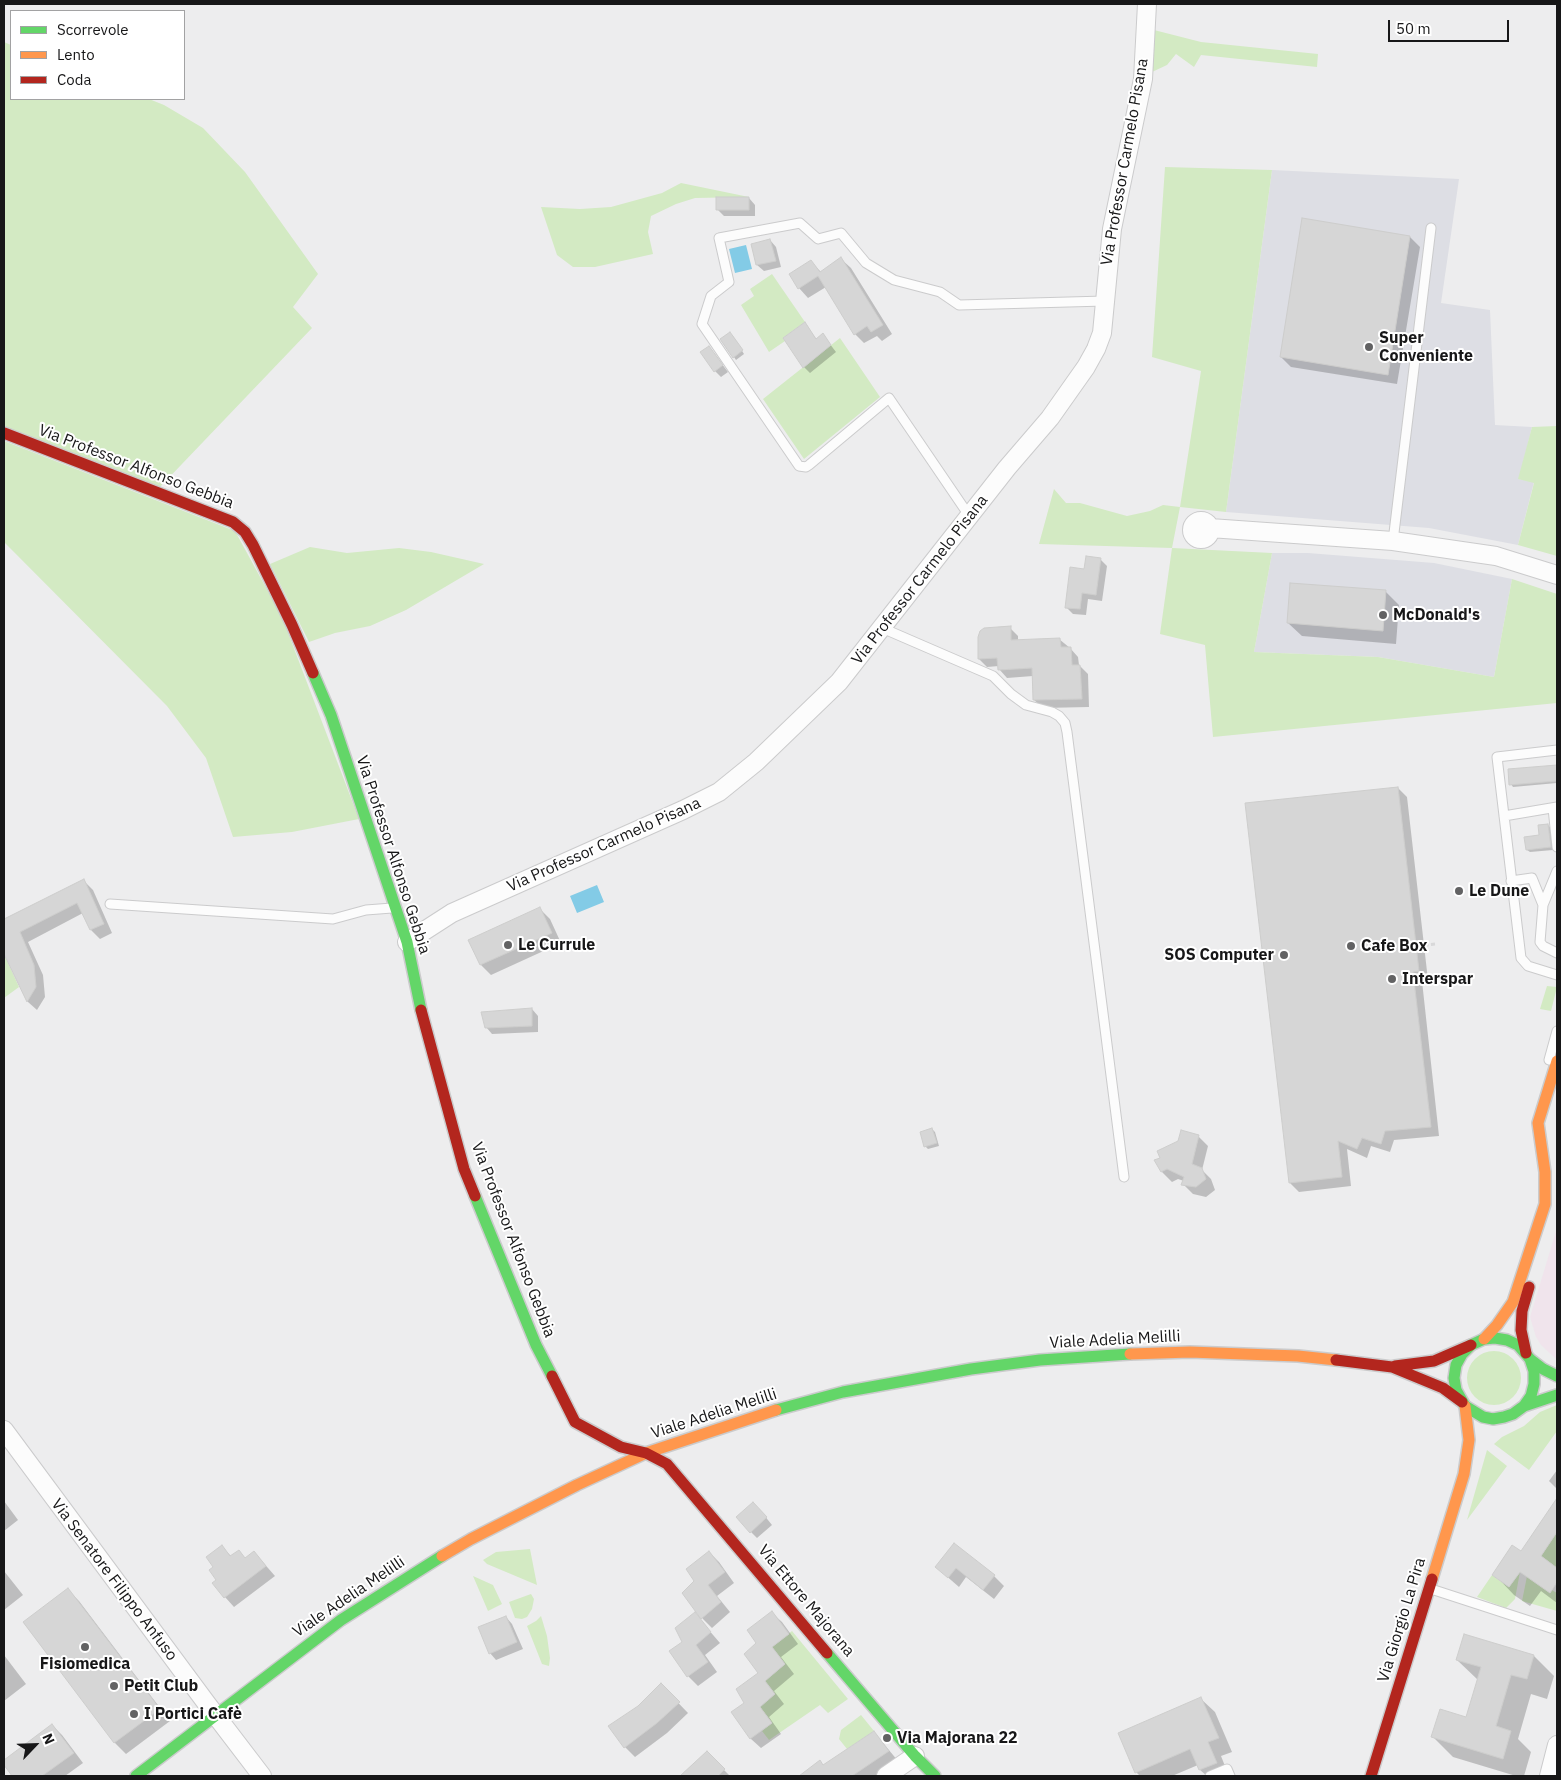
<!DOCTYPE html>
<meta charset="utf-8">
<style>
body{margin:0}
#map{position:relative;width:1561px;height:1780px;overflow:hidden;background:#ededee;font-family:"IBM Plex Sans",sans-serif}
canvas{display:block}
.frame{position:absolute;inset:0;border:5px solid #171718;pointer-events:none}
.legend{position:absolute;left:10px;top:10px;width:175px;height:90px;box-sizing:border-box;background:#fff;border:1px solid #a2a2a3;margin:0;padding:6px 9px;list-style:none;font-size:15px;color:#171718}
.legend li{display:flex;align-items:center;gap:10px;height:25px}
.legend b{width:25px;border:1px solid #a2a2a3}
.north{position:absolute;left:10px;top:1720px;width:50px;height:50px;-webkit-text-stroke:4px #fff;paint-order:stroke;rotate:66deg;font-size:14px;font-weight:700;line-height:20px;text-align:center;color:#171718}
.north::after{content:'';display:block;margin:auto;width:18px;height:22px;background:#171718;clip-path:polygon(50% 0,100% 100%,50% 72%,0 100%)}
.scale{position:absolute;left:1388px;top:20px;width:121px;height:22px;box-sizing:border-box;border:2px solid #171718;border-top:0;padding-left:6px;font-size:15px;line-height:18px;white-space:nowrap;color:#171718;-webkit-text-stroke:4px #fff;paint-order:stroke}
</style>
<div id="map">
<canvas width="1561" height="1780"></canvas>
<div class="frame"></div>
<ul class="legend">
<li><b style="height:6px;background:#63d668"></b>Scorrevole</li>
<li><b style="height:6px;background:#ff974d"></b>Lento</li>
<li><b style="height:6px;background:#b3261e"></b>Coda</li>
</ul>
<div class="north">N</div>
<div class="scale">50 m</div>
</div>
<script>
const ctx = document.querySelector('canvas').getContext('2d');
ctx.lineJoin = 'round';
function fillPath(path, color) {
  ctx.fillStyle = color;
  ctx.fill(path, 'evenodd');
}
function toPath(rows) {
  const path = new Path2D();
  for (const r of rows) {
    if (r.length === 3) {
      path.moveTo(r[0] + r[2], r[1]);
      path.arc(r[0], r[1], r[2], 0, 2 * Math.PI);
      continue;
    }
    path.moveTo(r[0], r[1]);
    for (let i = 2; i < r.length; i += 2) path.lineTo(r[i], r[i + 1]);
  }
  return path;
}
function stroke(path, color, width, dash) {
  ctx.strokeStyle = color;
  ctx.lineWidth = width;
  ctx.lineCap = dash ? 'butt' : 'round';
  ctx.setLineDash(dash || []);
  ctx.stroke(path);
}
function write(font, color, halo, rows, align = 'center') {
  ctx.font = font + ' "IBM Plex Sans",sans-serif';
  ctx.lineWidth = 4;
  ctx.setLineDash([]);
  ctx.textBaseline = 'middle';
  ctx.strokeStyle = halo;
  ctx.fillStyle = color;
  for (const [text, x, y, turn = 0] of rows) {
    ctx.save();
    ctx.translate(x, y);
    ctx.rotate((+turn || 0) * Math.PI / 180);
    ctx.textAlign = isNaN(turn) ? turn : align;
    if (halo) ctx.strokeText(text, 0, 0);
    ctx.fillText(text, 0, 0);
    ctx.restore();
  }
}
fillPath(toPath([
 [1272,170,1459,179,1441,303,1490,310,1495,425,1532,427,1519,479,1534,482,1518,545,1429,528,1226,512],
 [1272,553,1308,553,1434,563,1512,579,1494,677,1378,657,1254,652]
]), '#dddee4');
fillPath(toPath([
 [1557,1228,1557,1360,1541,1345,1536,1337,1530,1317]
]), '#f0e4ec');
fillPath(toPath([
 [1154,30,1201,42,1318,54,1317,67,1201,55,1194,67,1176,54,1167,65,1152,72],
 [4,42,11,45,11,99,149,99,164,105,203,128,245,172,318,274,293,307,312,328,160,487,4,427],
 [1165,167,1272,170,1226,512,1180,507,1172,548,1272,553,1254,652,1378,657,1494,677,1512,579,1557,594,1557,703,1213,737,1205,645,1160,634,1172,548,1039,544,1054,489,1066,503,1080,503,1127,516,1150,511,1163,505,1180,507,1201,371,1152,357],
 [681,183,749,197,695,198,676,204,651,216,648,232,653,254,595,267,573,267,557,255,541,207,580,209,611,207,662,193],
 [772,274,805,322,783,338,785,341,769,352,741,305,754,296,750,289],
 [840,338,880,397,804,459,763,399],
 [1557,426,1557,556,1518,545,1534,483,1518,479,1532,427],
 [4,441,235,531,282,617,359,819,292,832,233,837,206,758,167,706,4,542],
 [310,547,347,553,399,548,431,552,484,564,406,610,370,626,335,633,309,642,270,564],
 [4,954,19,987,4,998],
 [1547,986,1557,987,1551,1011,1540,1009],
 [1494,1378,27],
 [1557,1405,1557,1431,1529,1470,1494,1444,1502,1437,1524,1426,1540,1412],
 [1487,1450,1507,1466,1467,1520],
 [1557,1532,1557,1568,1541,1556],
 [530,1549,537,1585,487,1564,483,1560,496,1552],
 [1520,1572,1515,1599,1506,1608,1477,1597,1492,1575,1509,1587],
 [473,1576,493,1585,502,1604,488,1611],
 [1527,1576,1557,1593,1557,1611,1522,1601],
 [531,1594,534,1599,532,1609,527,1617,522,1619,515,1618,509,1602],
 [541,1616,547,1636,550,1658,549,1666,542,1664,527,1626,536,1621],
 [792,1631,848,1699,828,1713,820,1705,769,1740,762,1731,772,1723,760,1707,765,1681,785,1664,772,1647],
 [861,1715,874,1731,847,1749,839,1739,841,1730]
]), '#d3eac3');
fillPath(toPath([
 [746,245,752,269,735,273,729,249],
 [597,885,604,902,577,913,570,896]
]), '#83cbe6');
fillPath(toPath([
 [749,198,755,205,755,216,724,216,718,210],
 [1410,237,1420,247,1397,384,1291,367,1281,357],
 [770,240,776,247,781,267,764,271,757,265,752,245],
 [841,259,851,268,892,334,882,341,877,336,864,343,855,334,826,287,808,298,799,288,811,262,821,272],
 [805,324,817,340,823,335,836,352,810,373,804,367],
 [733,336,744,354,736,360,734,357],
 [709,347,728,372,721,377,715,371],
 [1100,559,1107,566,1102,601,1088,599,1086,615,1073,614,1066,607,1085,571],
 [1385,591,1399,605,1396,644,1302,636,1288,623],
 [1010,628,1018,636,1018,641,1059,639,1070,648,1078,657,1079,665,1088,674,1089,707,1043,708,1034,700,1033,676,1007,678,999,669,999,666,987,667,979,659],
 [1557,766,1557,783,1513,787,1511,784,1509,771],
 [1398,788,1407,797,1428,980,1422,981,1439,1136,1394,1140,1390,1152,1371,1146,1367,1158,1347,1149,1351,1186,1299,1192,1290,1183],
 [1548,825,1551,828,1553,850,1530,852,1527,850,1540,836],
 [84,881,93,890,112,933,100,939,91,930,83,913,28,942,43,975,45,997,37,1010,28,1002,4,951,4,920],
 [540,909,550,919,561,943,491,975,481,965,470,941],
 [532,1009,538,1016,538,1032,492,1034,486,1027],
 [932,1129,935,1132,939,1146,928,1149,925,1146],
 [1198,1136,1208,1146,1202,1170,1211,1179,1215,1190,1206,1197,1193,1194,1183,1184,1184,1181,1178,1179,1172,1182,1162,1172,1161,1159],
 [1557,1470,1557,1489,1549,1481],
 [1557,1500,1557,1603,1541,1591,1530,1606,1514,1595,1494,1574,1521,1552],
 [4,1501,18,1520,4,1531],
 [760,1510,772,1525,757,1538,751,1532],
 [954,1545,994,1576,1004,1586,994,1599,966,1577,959,1587,936,1567],
 [222,1547,232,1557,246,1559,254,1552,275,1576,234,1607,225,1597,218,1580,215,1567],
 [709,1552,719,1562,734,1583,717,1596,730,1612,712,1628,703,1619,684,1593,696,1582],
 [4,1571,23,1595,4,1610],
 [68,1590,79,1601,170,1721,126,1754,115,1743,24,1623],
 [772,1613,782,1622,798,1644,781,1657,794,1674,774,1691,784,1704,769,1717,781,1734,761,1748,751,1739,733,1712,745,1703,759,1673,758,1643],
 [695,1614,720,1643,705,1655,717,1672,698,1686,688,1676,683,1642],
 [506,1617,512,1624,523,1649,496,1660,490,1653],
 [1465,1635,1534,1656,1554,1676,1547,1699,1531,1694,1518,1739,1531,1752,1524,1776,1516,1776,1453,1757,1433,1737,1467,1719,1478,1680,1457,1660],
 [4,1655,26,1684,4,1701],
 [661,1685,688,1713,667,1733,635,1757,625,1747],
 [1201,1699,1215,1712,1232,1752,1221,1756,1229,1776,1207,1776,1200,1770,1198,1765,1172,1776,1140,1776,1136,1772],
 [52,1725,62,1735,83,1763,65,1776,14,1776,4,1762],
 [874,1732,898,1761,877,1776,801,1776,820,1762,824,1766],
 [707,1753,730,1776,681,1776,685,1773]
]), '#0003');
const building = toPath([
 [716,197,749,197,749,210,716,210,716,197],
 [1302,218,1410,236,1388,375,1280,357,1302,218],
 [770,239,776,261,756,265,751,244,770,239],
 [841,257,883,325,871,332,867,326,854,335,818,276,798,289,789,274,811,260,820,272,841,257],
 [805,322,816,339,823,333,831,345,803,368,783,338,805,322],
 [730,332,743,350,733,358,720,339,730,332],
 [709,346,723,365,714,372,700,352,709,346],
 [1086,556,1101,558,1096,595,1082,593,1080,609,1065,608,1070,567,1084,569,1086,556],
 [1290,583,1386,590,1383,631,1287,623,1290,583],
 [1011,626,1011,640,1060,638,1061,647,1071,647,1072,665,1080,665,1082,699,1033,700,1032,668,998,670,997,658,978,659,978,637,980,631,984,628,1011,626],
 [1557,765,1557,781,1509,785,1508,769,1557,765],
 [1398,787,1419,971,1413,972,1431,1127,1385,1131,1381,1144,1362,1138,1357,1149,1338,1141,1342,1177,1289,1183,1245,803,1398,787],
 [1548,824,1551,847,1526,850,1524,837,1539,835,1538,825,1548,824],
 [84,879,104,924,90,930,77,903,20,932,34,965,36,987,27,1002,4,954,4,919,84,879],
 [540,907,552,933,480,965,468,940,540,907],
 [532,1008,532,1026,485,1028,481,1012,532,1008],
 [932,1128,937,1143,924,1147,920,1132,932,1128],
 [1181,1130,1199,1135,1192,1164,1202,1168,1206,1179,1196,1187,1181,1185,1184,1177,1167,1169,1161,1172,1154,1160,1160,1158,1157,1151,1178,1141,1181,1130],
 [1557,1498,1557,1532,1541,1556,1557,1568,1557,1582,1550,1593,1520,1572,1509,1587,1492,1575,1512,1545,1521,1551,1557,1498],
 [753,1502,767,1517,750,1533,736,1517,753,1502],
 [954,1543,995,1575,983,1590,956,1568,948,1578,935,1567,954,1543],
 [222,1545,230,1556,239,1550,245,1558,254,1551,266,1566,224,1598,212,1583,216,1580,209,1570,213,1567,206,1557,222,1545],
 [709,1551,725,1572,708,1585,721,1602,701,1619,682,1593,694,1581,686,1569,709,1551],
 [68,1588,160,1709,114,1743,23,1622,68,1588],
 [772,1611,789,1634,772,1647,785,1664,765,1681,775,1694,760,1707,772,1723,750,1739,731,1712,744,1703,736,1689,758,1673,744,1654,756,1643,747,1630,772,1611],
 [695,1612,711,1632,696,1645,708,1662,687,1677,669,1651,682,1642,675,1628,695,1612],
 [506,1616,517,1642,489,1654,478,1627,506,1616],
 [1464,1634,1534,1655,1527,1679,1511,1675,1496,1726,1511,1731,1503,1759,1431,1737,1440,1709,1466,1717,1481,1667,1456,1660,1464,1634],
 [661,1683,680,1702,657,1723,624,1748,608,1726,638,1706,661,1683],
 [1201,1697,1219,1738,1208,1742,1217,1763,1199,1770,1190,1749,1135,1773,1118,1733,1201,1697],
 [52,1724,74,1753,42,1776,12,1776,4,1765,4,1760,52,1724],
 [874,1731,889,1751,852,1776,799,1776,820,1760,823,1765,874,1731],
 [707,1751,725,1769,718,1776,680,1776,707,1751]
]);
fillPath(building, '#d6d6d6');
stroke(building, '#cdcdcc', 1);
const lane = toPath([
 [970,517,889,398,809,465,806,467,799,466,702,324,711,296,729,282,719,238,800,223,818,239,841,233,866,263,894,280,940,292,959,305,1105,301],
 [1393,541,1431,228],
 [882,628,993,676,1011,694,1026,705,1052,712,1059,716,1065,723,1067,732,1124,1177],
 [1557,750,1497,757,1521,958,1528,966,1557,975],
 [1553,808,1557,847],
 [1504,816,1557,807],
 [1557,871,1543,905,1540,942,1543,946,1557,953],
 [1511,881,1532,878,1543,905],
 [110,904,333,919,366,910,392,908],
 [1549,1060,1557,1031],
 [1431,1589,1557,1630],
 [1210,1776,1227,1769,1230,1776]
]);
const street = toPath([
 [1201,530,9],
 [1210,528,1393,541,1496,556,1557,575],
 [407,942,452,913,683,810,719,792,756,762,839,682,1007,468,1050,418,1086,367,1096,349,1102,333,1112,229,1143,79,1147,4],
 [4,1430,207,1704,262,1776],
 [886,1776,915,1756],
 [1549,1776,1557,1745]
]);
const fast = toPath([
 [313,673,331,715,407,942,421,1010],
 [475,1196,536,1345,552,1376],
 [1530,1359,1543,1369,1557,1376],
 [1524,1406,1531,1396,1534,1384,1534,1371,1530,1359,1518,1345,1507,1340,1495,1338,1484,1339,1471,1345,1462,1354,1456,1365,1454,1378,1456,1390,1465,1406,1483,1417,1493,1419,1504,1417,1513,1414,1524,1406,1557,1395],
 [776,1410,843,1392,971,1369,1040,1360,1130,1354],
 [827,1653,915,1756,935,1776],
 [136,1776,341,1620,442,1556]
]);
const slow = toPath([
 [1484,1339,1497,1325,1513,1302,1545,1204,1545,1172,1538,1123,1557,1061],
 [1130,1354,1190,1352,1298,1356,1336,1360],
 [442,1556,471,1539,577,1485,646,1453,776,1410],
 [1432,1579,1464,1474,1469,1440,1465,1406]
]);
const jam = toPath([
 [4,433,233,522,245,532,253,545,292,625,313,673],
 [421,1010,464,1169,475,1196],
 [1526,1353,1521,1330,1522,1311,1529,1287],
 [1336,1360,1392,1367,1443,1388,1462,1402],
 [1395,1366,1434,1361,1471,1345],
 [552,1376,575,1422,621,1447,646,1453,667,1464,827,1653],
 [1371,1776,1432,1579]
]);
stroke(lane, '#cbcbcc', 11);
stroke(street, '#cbcbcc', 20);
stroke(fast, '#cbcbcc', 14);
stroke(slow, '#cbcbcc', 14);
stroke(jam, '#cbcbcc', 14);
stroke(toPath([
 [1416,946,1435,944]
]), '#d8d8d9', 3, [5, 2.5]);
stroke(lane, '#fcfcfc', 9);
stroke(street, '#fcfcfc', 18);
stroke(fast, '#63d668', 11);
stroke(slow, '#ff974d', 11);
stroke(jam, '#b3261e', 11);
for (const [x, y, r, color] of [
 [1369,347,5,"#626263"],
 [1383,615,5,"#626263"],
 [1459,891,5,"#626263"],
 [508,945,5,"#626263"],
 [1351,946,5,"#626263"],
 [1284,955,5,"#626263"],
 [1392,979,5,"#626263"],
 [85,1647,5,"#626263"],
 [114,1686,5,"#626263"],
 [134,1714,5,"#626263"],
 [887,1738,5,"#626263"]
]) {
  const dot = new Path2D();
  dot.arc(x, y, r, 0, 2 * Math.PI);
  ctx.fillStyle = color;
  ctx.fill(dot);
  stroke(dot, '#fff', 2);
}
write('16px', '#171718', '#fff', [
 ["Via Professor Carmelo Pisana",1125,162,-80],
 ["Via Professor Alfonso Gebbia",136,467,21],
 ["Via Professor Carmelo Pisana",920,580,-52],
 ["Via Professor Carmelo Pisana",604,845,-24],
 ["Via Professor Alfonso Gebbia",393,855,72],
 ["Via Professor Alfonso Gebbia",513,1240,69],
 ["Viale Adelia Melilli",1115,1340,-3],
 ["Viale Adelia Melilli",714,1414,-18],
 ["Via Senatore Filippo Anfuso",114,1580,53],
 ["Viale Adelia Melilli",349,1597,-34],
 ["Via Ettore Majorana",806,1601,50],
 ["Via Giorgio La Pira",1402,1620,-73]
]);
write('bold 16px', '#171718', '#fff', [
 ["Super",1379,338],
 ["Conveniente",1379,356],
 ["McDonald's",1393,615],
 ["Le Dune",1469,891],
 ["Le Currule",518,945],
 ["Cafe Box",1361,946],
 ["SOS Computer",1274,955,"right"],
 ["Interspar",1402,979],
 ["Fisiomedica",85,1664,"center"],
 ["Petit Club",124,1686],
 ["I Portici Cafè",144,1714],
 ["Via Majorana 22",897,1738]
], 'left');
</script>
